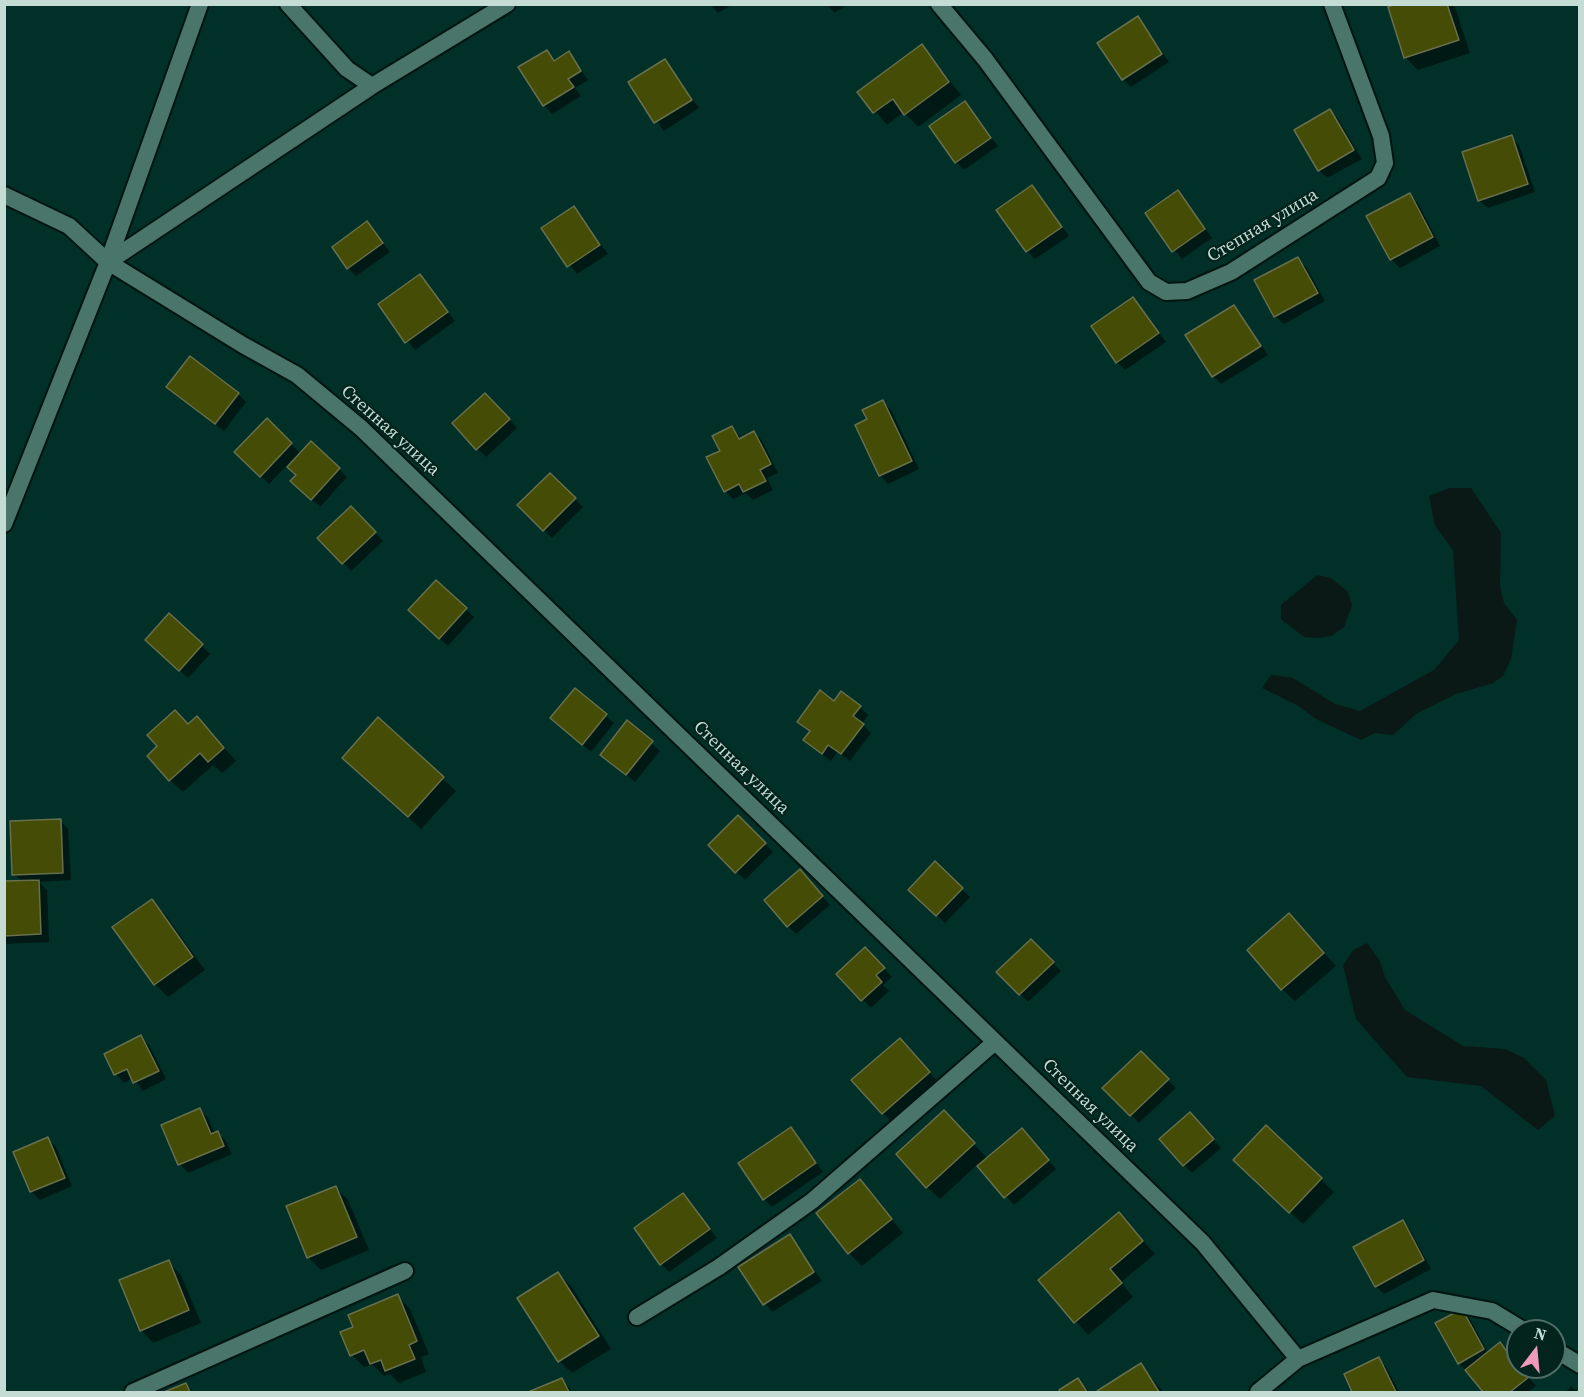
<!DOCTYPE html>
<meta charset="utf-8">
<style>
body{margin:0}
#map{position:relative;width:1584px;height:1397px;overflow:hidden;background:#003027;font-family:"Source Serif 4",serif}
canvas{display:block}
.frame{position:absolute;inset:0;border:6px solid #c5dcd5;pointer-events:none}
.north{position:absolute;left:1506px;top:1319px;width:60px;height:60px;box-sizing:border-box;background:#02241d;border:2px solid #506e67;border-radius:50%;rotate:16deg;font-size:16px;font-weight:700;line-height:24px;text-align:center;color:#c5dcd5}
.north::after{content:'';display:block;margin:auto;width:21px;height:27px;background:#ef9ab9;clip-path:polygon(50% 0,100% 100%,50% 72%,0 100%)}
</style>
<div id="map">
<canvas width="1584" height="1397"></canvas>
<div class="frame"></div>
<div class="north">N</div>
</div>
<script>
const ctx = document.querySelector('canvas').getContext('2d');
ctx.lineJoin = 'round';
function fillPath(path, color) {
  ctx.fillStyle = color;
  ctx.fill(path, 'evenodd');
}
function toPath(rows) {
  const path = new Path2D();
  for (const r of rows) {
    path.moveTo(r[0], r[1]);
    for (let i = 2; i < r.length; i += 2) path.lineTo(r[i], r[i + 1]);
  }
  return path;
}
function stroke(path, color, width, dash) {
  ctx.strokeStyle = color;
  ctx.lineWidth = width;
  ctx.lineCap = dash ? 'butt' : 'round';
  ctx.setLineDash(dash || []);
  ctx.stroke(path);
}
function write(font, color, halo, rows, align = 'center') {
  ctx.font = font + ' "Source Serif 4",serif';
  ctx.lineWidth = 4.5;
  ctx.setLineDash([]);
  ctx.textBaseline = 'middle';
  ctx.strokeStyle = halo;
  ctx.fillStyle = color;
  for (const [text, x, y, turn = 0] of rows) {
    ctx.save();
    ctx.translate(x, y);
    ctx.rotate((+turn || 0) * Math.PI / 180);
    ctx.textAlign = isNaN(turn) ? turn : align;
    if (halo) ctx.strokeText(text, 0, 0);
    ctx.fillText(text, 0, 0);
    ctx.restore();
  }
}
fillPath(toPath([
 [1450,488,1471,488,1501,533,1500,586,1504,603,1517,620,1511,659,1503,676,1493,683,1456,694,1416,714,1393,735,1375,733,1361,740,1316,719,1297,705,1262,688,1271,675,1293,678,1335,704,1360,711,1434,670,1459,640,1453,550,1435,526,1429,496],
 [1317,575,1331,578,1348,592,1352,605,1344,627,1331,636,1318,638,1304,637,1281,619,1281,605],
 [1367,943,1380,961,1385,977,1405,1010,1463,1046,1505,1049,1524,1058,1546,1080,1555,1116,1538,1130,1481,1086,1407,1077,1356,1019,1343,965,1353,950]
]), '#0a1916');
fillPath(toPath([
 [710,4,733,4,718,13],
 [826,4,848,4,835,13],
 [1400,4,1454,4,1470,53,1418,70,1405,57],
 [1138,18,1169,62,1131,87,1123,79],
 [922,46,961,95,918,127,904,112,887,125,859,92],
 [546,52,556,61,569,53,588,80,575,88,581,96,552,114,544,105],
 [665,61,699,108,664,131,630,83],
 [965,103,998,146,964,170,956,162],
 [1330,111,1338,119,1362,159,1327,178,1319,170],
 [1511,137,1519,145,1535,192,1488,208,1479,200],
 [1032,187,1069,236,1035,259,1027,251],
 [1178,192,1212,238,1182,259,1147,213],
 [1409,195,1418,203,1440,246,1400,268,1391,259,1368,217],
 [574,208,608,254,577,274,544,229],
 [367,223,390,252,356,276,348,268],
 [1297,259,1306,267,1325,301,1284,324,1275,316],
 [420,276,455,321,415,350,380,304],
 [1133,299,1166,342,1125,370,1117,362],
 [1234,306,1268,355,1221,384,1213,376],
 [168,387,238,394,246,402,224,431],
 [883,402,891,410,919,469,888,484,880,475,869,420],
 [494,403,517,428,486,457,454,424],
 [267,420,301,454,339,469,347,477,320,507,301,489,296,456,269,484,237,452],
 [732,427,742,439,754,432,762,441,778,473,767,478,773,490,753,500,746,493,733,499,725,491],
 [550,475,583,507,552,538,519,505],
 [351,508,383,541,351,571,319,538],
 [466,609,474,617,448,646,418,619],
 [169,616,210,654,188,678,155,648],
 [575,690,614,723,591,752,552,718],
 [834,703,860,707,868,715,862,724,871,733,850,761,837,752,831,761,813,748,805,740,811,732,799,721],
 [378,720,456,791,421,829,357,771],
 [627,722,660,751,635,782,602,754],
 [188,726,209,731,236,761,222,773,213,765,183,792,170,780,160,747],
 [738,817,773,852,745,880,710,845],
 [60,820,68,829,71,880,39,882,47,890,49,942,4,944,4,883,22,882,14,874],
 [935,863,970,897,945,923,910,890],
 [808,879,830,905,796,934,788,926],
 [152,901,164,913,205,970,168,997,155,984],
 [1289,915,1336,966,1295,1001,1282,989],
 [1031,941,1061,971,1028,1002,999,972],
 [865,949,892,977,883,985,889,991,871,1008,838,974],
 [141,1037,149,1045,166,1079,143,1091,133,1078,124,1083,116,1074,106,1054],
 [912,1053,941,1085,895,1126,883,1113],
 [1141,1053,1176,1088,1139,1123,1104,1088],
 [200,1110,208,1118,215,1134,218,1133,226,1141,232,1154,188,1173,180,1164,163,1125],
 [1198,1122,1221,1148,1192,1173,1184,1165],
 [956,1125,988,1159,1030,1138,1056,1169,1014,1205,978,1164,940,1199,927,1187],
 [1266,1127,1334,1192,1303,1224,1248,1172],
 [791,1129,823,1172,772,1207,764,1199],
 [47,1139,56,1147,72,1186,40,1200,31,1191],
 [860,1181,903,1233,862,1266,849,1253],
 [335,1187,348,1200,369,1250,321,1270,308,1257],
 [683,1195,717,1238,669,1272,661,1264],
 [1119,1214,1155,1254,1121,1282,1133,1297,1088,1335,1040,1280],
 [1402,1222,1410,1230,1431,1269,1384,1294,1376,1286],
 [789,1236,822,1281,772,1312,740,1267],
 [168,1262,181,1275,201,1323,153,1343,141,1330],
 [558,1274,571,1286,611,1349,572,1373,559,1361],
 [397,1296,410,1309,429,1354,421,1357,426,1372,399,1383,390,1374,384,1376,372,1364,364,1367,352,1355,355,1328],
 [1461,1311,1470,1319,1488,1353,1500,1344,1536,1386,1528,1392,1485,1392,1459,1363],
 [1378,1359,1386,1367,1399,1392,1354,1392,1346,1375],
 [1141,1365,1163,1392,1099,1392,1099,1391],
 [562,1379,572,1392,532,1392],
 [1078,1380,1090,1392,1062,1392,1061,1390],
 [185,1384,193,1392,167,1392],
 [1571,1386,1578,1392,1566,1392]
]), '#0007');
const building = toPath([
 [1395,4,1447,4,1459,40,1404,58,1388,7,1395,4],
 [1138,16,1162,54,1122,80,1097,43,1138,16],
 [922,44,949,82,904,115,893,99,873,113,857,92,922,44],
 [547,50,554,61,569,51,581,71,568,79,574,87,543,106,518,67,547,50],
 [665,59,692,100,654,123,628,82,665,59],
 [965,101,991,138,955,163,929,126,965,101],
 [1330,109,1354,150,1318,171,1294,130,1330,109],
 [1512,135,1528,184,1478,201,1462,152,1512,135],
 [1032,185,1062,227,1026,252,996,210,1032,185],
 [1178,190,1205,229,1172,252,1145,213,1178,190],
 [1410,193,1433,237,1390,260,1366,216,1410,193],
 [574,206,600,245,567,267,541,228,574,206],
 [367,221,383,243,347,269,332,247,367,221],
 [1298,257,1318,293,1274,317,1254,280,1298,257],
 [420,274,448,312,405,343,378,304,420,274],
 [1133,297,1159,333,1116,363,1091,326,1133,297],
 [1234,305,1261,346,1212,377,1185,335,1234,305],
 [190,356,239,393,215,424,166,387,190,356],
 [485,393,510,419,476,450,452,423,485,393],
 [883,400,912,461,879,476,855,425,867,419,862,410,883,400],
 [267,418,292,443,260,477,234,452,267,418],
 [732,426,739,439,754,431,771,464,760,470,766,481,743,492,739,484,724,492,706,457,720,451,712,436,732,426],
 [311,441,340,468,311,500,290,481,296,475,287,467,311,441],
 [550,473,576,498,543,531,517,505,550,473],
 [351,506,376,532,342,564,317,538,351,506],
 [436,580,467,608,439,639,408,610,436,580],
 [169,613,203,644,179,671,145,640,169,613],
 [575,688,607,714,582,745,550,718,575,688],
 [820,690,834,701,841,691,861,706,853,716,864,724,841,754,828,745,822,754,803,740,810,731,797,722,820,690],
 [175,710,188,724,197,716,224,748,208,762,200,753,169,781,147,756,157,746,147,735,175,710],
 [378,717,444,777,408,817,342,758,378,717],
 [627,720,653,741,626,775,600,755,627,720],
 [738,815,766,843,735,873,708,845,738,815],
 [61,819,63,873,12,875,10,821,61,819],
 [935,861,963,888,936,916,908,890,935,861],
 [800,869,823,896,787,927,764,900,800,869],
 [39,880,41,934,4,936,4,881,39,880],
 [152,899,193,957,154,985,112,927,152,899],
 [1289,913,1324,953,1281,990,1247,950,1289,913],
 [1031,939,1054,962,1019,995,996,972,1031,939],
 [865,947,885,968,876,975,882,982,861,1001,836,974,865,947],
 [141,1035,159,1071,133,1083,127,1069,114,1075,104,1054,141,1035],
 [900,1038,930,1072,882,1114,851,1080,900,1038],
 [1141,1051,1169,1079,1130,1116,1102,1088,1141,1051],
 [200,1108,211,1134,218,1131,224,1146,178,1165,161,1125,200,1108],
 [944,1110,975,1143,926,1188,896,1154,944,1110],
 [1190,1112,1214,1139,1183,1166,1159,1139,1190,1112],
 [1266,1125,1322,1178,1289,1213,1233,1160,1266,1125],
 [791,1127,816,1163,763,1200,738,1163,791,1127],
 [1022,1128,1049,1160,1004,1198,977,1166,1022,1128],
 [48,1137,65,1178,30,1192,13,1152,48,1137],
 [860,1179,892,1219,848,1254,816,1213,860,1179],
 [336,1186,357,1237,307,1258,286,1206,336,1186],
 [683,1193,710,1229,660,1265,634,1228,683,1193],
 [1119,1212,1143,1241,1110,1269,1122,1283,1074,1323,1038,1280,1119,1212],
 [1403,1220,1424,1260,1375,1287,1353,1247,1403,1220],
 [790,1234,814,1272,763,1305,738,1267,790,1234],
 [169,1260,189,1310,140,1331,119,1280,169,1260],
 [558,1272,599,1336,558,1362,517,1298,558,1272],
 [398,1294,417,1341,409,1345,415,1359,385,1371,381,1360,370,1364,364,1350,350,1356,340,1332,353,1327,348,1315,398,1294],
 [1462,1309,1484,1349,1458,1364,1435,1323,1462,1309],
 [1500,1342,1518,1367,1529,1377,1510,1392,1483,1392,1465,1370,1500,1342],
 [1379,1357,1396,1392,1352,1392,1344,1374,1379,1357],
 [1141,1363,1159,1392,1098,1392,1097,1391,1141,1363],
 [562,1378,569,1392,528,1392,562,1378],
 [1078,1378,1087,1392,1060,1392,1059,1390,1078,1378],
 [186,1383,190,1392,164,1392,186,1383]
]);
fillPath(building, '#444c05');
stroke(building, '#686f4c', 1.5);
const minor = toPath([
 [288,4,347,69,372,86],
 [939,4,985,59,1149,282,1166,292,1187,291,1231,272,1378,178,1385,163,1381,136,1332,4],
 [4,195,69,226,108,262,243,345,297,375,361,428,1203,1243,1298,1359],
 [108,262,372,86,507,4],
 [4,524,108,262,200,4],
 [637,1317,719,1267,812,1201,995,1042],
 [1554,1349,1580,1365],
 [133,1392,405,1271],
 [1258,1392,1298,1359,1433,1300,1492,1311,1525,1331]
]);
stroke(minor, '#011510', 20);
stroke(minor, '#49756a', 16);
write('18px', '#c5dcd5', '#02241d', [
 ["Степная улица",1263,226,-31],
 ["Степная улица",390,431,42],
 ["Степная улица",741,768,44],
 ["Степная улица",1090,1106,44]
]);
</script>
